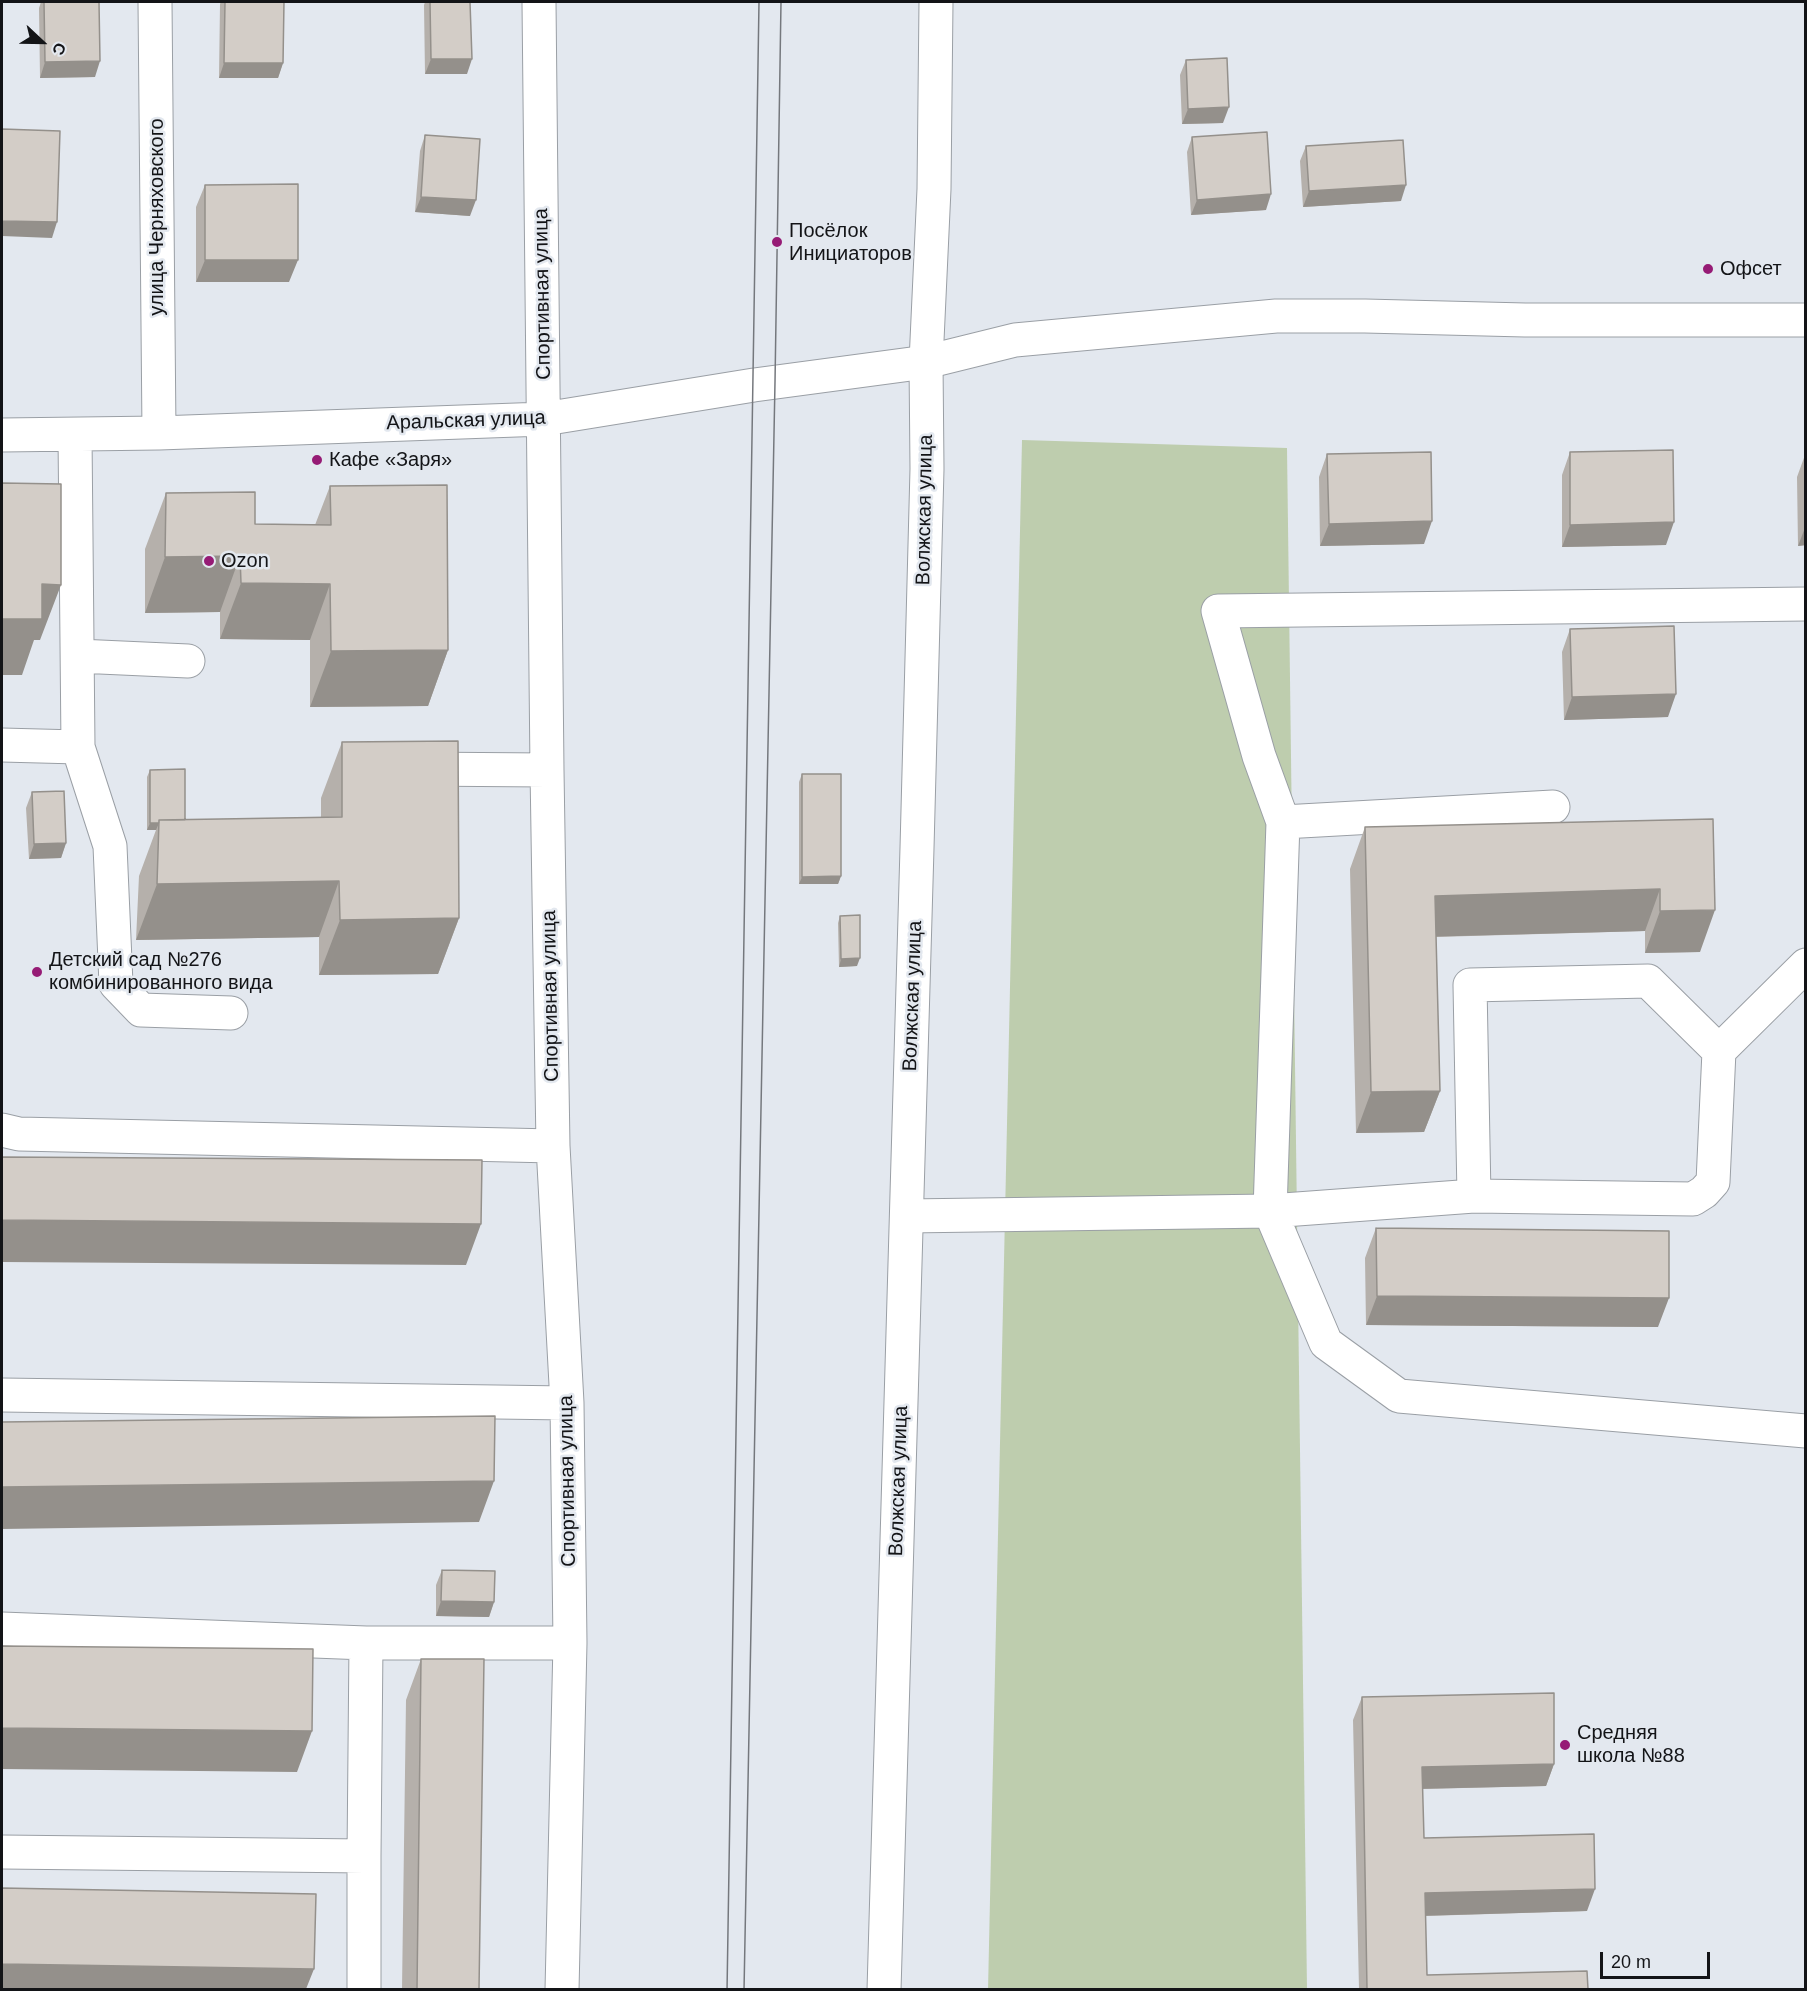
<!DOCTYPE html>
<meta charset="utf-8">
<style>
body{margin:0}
#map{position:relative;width:1807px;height:1991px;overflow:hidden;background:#e3e8ef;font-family:Arial,sans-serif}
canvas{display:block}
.frame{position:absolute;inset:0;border:3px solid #131417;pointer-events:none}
.north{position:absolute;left:12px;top:12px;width:60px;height:60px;-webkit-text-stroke:4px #e3e8ef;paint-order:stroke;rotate:112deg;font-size:16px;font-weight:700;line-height:24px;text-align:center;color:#131417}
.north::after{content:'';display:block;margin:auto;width:21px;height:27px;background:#131417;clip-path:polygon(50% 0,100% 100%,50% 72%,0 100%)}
.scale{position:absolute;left:1600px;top:1952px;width:110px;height:27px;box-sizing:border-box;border:3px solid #131417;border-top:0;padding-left:8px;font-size:18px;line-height:21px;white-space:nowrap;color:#131417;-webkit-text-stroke:4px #e3e8ef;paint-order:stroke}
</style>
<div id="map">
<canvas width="1807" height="1991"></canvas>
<div class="frame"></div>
<div class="north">С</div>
<div class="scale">20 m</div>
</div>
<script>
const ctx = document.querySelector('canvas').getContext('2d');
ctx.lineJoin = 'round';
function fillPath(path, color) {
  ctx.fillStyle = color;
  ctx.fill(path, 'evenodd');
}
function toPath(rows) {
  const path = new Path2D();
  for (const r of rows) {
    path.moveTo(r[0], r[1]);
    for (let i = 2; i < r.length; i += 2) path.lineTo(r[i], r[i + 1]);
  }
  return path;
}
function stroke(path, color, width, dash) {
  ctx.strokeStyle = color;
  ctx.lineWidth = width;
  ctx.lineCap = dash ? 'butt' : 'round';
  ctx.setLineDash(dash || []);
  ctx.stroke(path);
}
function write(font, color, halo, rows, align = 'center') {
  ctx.font = font + ' Arial,sans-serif';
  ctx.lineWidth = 5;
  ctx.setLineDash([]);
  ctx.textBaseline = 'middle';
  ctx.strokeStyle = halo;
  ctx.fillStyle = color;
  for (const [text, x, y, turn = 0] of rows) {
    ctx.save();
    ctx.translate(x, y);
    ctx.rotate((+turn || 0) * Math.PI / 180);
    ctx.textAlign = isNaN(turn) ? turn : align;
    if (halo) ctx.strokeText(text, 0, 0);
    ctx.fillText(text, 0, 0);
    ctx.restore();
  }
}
fillPath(toPath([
 [1022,440,1287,448,1307,1989,988,1990]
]), '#becdae');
const minor = toPath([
 [155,2,159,433],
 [539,2,547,770,553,1146,567,1403,570,1643,562,1990],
 [2,435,159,433,544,419,754,385,926,362,1015,340,1276,316,1365,316,1525,320,1806,320],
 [78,656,188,661],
 [2,745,78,747,75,435],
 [78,747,110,846,116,984,141,1010,231,1013],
 [414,769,547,770],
 [1283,822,1553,807],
 [1806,965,1719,1051,1713,1182,1704,1192,1693,1199,1474,1196,1270,1211,1326,1343,1399,1396,1806,1431],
 [2,1130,19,1134,553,1146],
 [1474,1196,1470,985,1648,981,1719,1051],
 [907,1216,1270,1211,1283,822,1259,756,1218,611,1806,604],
 [2,1395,567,1403],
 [2,1629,366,1643],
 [2,1852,364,1856,366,1643,570,1643],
 [364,1990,364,1856]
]);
const major = toPath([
 [884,1990,917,848,927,469,926,362,934,189,936,2]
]);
stroke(minor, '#9a9fa5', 35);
stroke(major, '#9a9fa5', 35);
stroke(minor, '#fff', 33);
stroke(major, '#fff', 33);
stroke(toPath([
 [727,1990,759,2],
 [744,1990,775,382,781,2]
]), '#75787d', 1.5);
fillPath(toPath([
 [41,2,44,2,95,77,40,78,39,8],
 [221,2,284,2,283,63,278,78,219,78,220,4],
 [425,2,470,2,467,74,425,74,424,5],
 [1186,60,1223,123,1182,124,1180,75],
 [425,135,470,216,415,212,420,151],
 [1192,137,1266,210,1191,215,1187,152],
 [1306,146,1401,201,1303,207,1300,161],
 [205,185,289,282,196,282,196,207],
 [1570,452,1666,545,1562,547,1562,475],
 [1327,454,1424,544,1320,546,1319,477],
 [1805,455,1806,545,1798,546,1797,477],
 [330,486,448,650,428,706,310,707,310,640,220,639,220,612,145,613,145,549,166,493,255,524,315,525],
 [1570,629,1668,717,1564,720,1562,652],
 [342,742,459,918,438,974,319,975,319,937,136,940,139,876,156,830,147,830,147,777,150,770,185,820,321,817,321,798],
 [802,774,841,876,838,884,799,884,799,782],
 [32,792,66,843,61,858,29,859,26,808],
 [1713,819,1700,952,1645,953,1645,931,1436,937,1440,1091,1424,1132,1356,1133,1350,869,1365,827],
 [840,916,857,966,839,967,838,923],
 [1376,1228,1658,1327,1366,1325,1365,1258],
 [442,1570,494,1602,489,1617,436,1616,436,1585],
 [421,1659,479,1989,402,1989,406,1700],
 [1362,1697,1554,1764,1546,1786,1422,1789,1424,1838,1587,1911,1425,1916,1427,1975,1588,1989,1359,1989,1353,1720]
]), '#b5b0ab');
fillPath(toPath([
 [431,59,472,59,467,74,425,74],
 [100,61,95,77,40,78,45,62],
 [224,63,283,63,278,78,219,78],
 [1229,107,1223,123,1182,124,1188,109],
 [1406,185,1401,201,1303,207,1309,191],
 [1271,194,1266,210,1191,215,1197,200],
 [421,197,476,200,470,216,415,212],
 [2,221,57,222,52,238,2,236],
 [205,260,298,260,289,282,196,282],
 [1432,521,1424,544,1320,546,1329,524],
 [1674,522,1666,545,1562,547,1570,525],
 [1806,525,1806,545,1798,546],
 [240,556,220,612,145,613,165,557],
 [241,583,330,584,310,640,220,639],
 [42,584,61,585,40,640,34,640,22,675,2,675,2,619],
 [448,650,428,706,310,707,331,651],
 [1676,694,1668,717,1564,720,1572,697],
 [150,823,159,823,156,830,147,830],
 [66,843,61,858,29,859,34,844],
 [841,876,838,884,799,884,802,877],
 [339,881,319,937,136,940,157,884],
 [1660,889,1645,931,1420,937,1435,896],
 [1715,910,1700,952,1645,953,1660,911],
 [459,918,438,974,319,975,340,920],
 [860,958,857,966,839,967,841,959],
 [1440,1091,1424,1132,1356,1133,1371,1092],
 [2,1220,481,1224,466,1265,2,1262],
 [1377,1296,1669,1298,1658,1327,1366,1325],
 [494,1481,479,1522,2,1529,2,1487],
 [441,1601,494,1602,489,1617,436,1616],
 [2,1728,312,1731,297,1772,2,1769],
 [1554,1764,1546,1786,1414,1789,1422,1767],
 [1595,1889,1587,1911,1417,1916,1425,1893],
 [2,1964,314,1969,306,1989,2,1989]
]), '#94908b');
const building = toPath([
 [44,2,99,2,100,61,45,62,44,2],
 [225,2,284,2,283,63,224,63,225,2],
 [430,2,470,2,472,59,431,59,430,2],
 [1227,58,1229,107,1188,109,1186,60,1227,58],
 [2,129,60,131,57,222,2,221,2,129],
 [1267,132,1271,194,1197,200,1192,137,1267,132],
 [425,135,480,139,476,200,421,197,425,135],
 [1403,140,1406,185,1309,191,1306,146,1403,140],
 [298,184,298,260,205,260,205,185,298,184],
 [1673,450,1674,522,1570,525,1570,452,1673,450],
 [1431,452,1432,521,1329,524,1327,454,1431,452],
 [1805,455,1806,455,1806,488,1805,455],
 [2,483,61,484,61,585,42,584,42,619,2,619,2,483],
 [447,485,448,650,331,651,330,584,241,583,240,556,165,557,166,493,255,492,255,524,331,525,330,486,447,485],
 [1674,626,1676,694,1572,697,1570,629,1674,626],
 [458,741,459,918,340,920,339,881,157,884,159,820,342,817,342,742,458,741],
 [185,769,185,820,159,820,159,823,150,823,150,770,185,769],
 [802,774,841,774,841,876,802,877,802,774],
 [64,791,66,843,34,844,32,792,64,791],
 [1713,819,1715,910,1660,911,1660,889,1435,896,1440,1091,1371,1092,1365,827,1713,819],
 [860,915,860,958,841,959,840,916,860,915],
 [2,1157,482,1160,481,1224,2,1220,2,1157],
 [1376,1228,1669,1231,1669,1298,1377,1296,1376,1228],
 [495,1416,494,1481,2,1487,2,1422,495,1416],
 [442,1570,495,1571,494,1602,441,1601,442,1570],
 [2,1646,313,1649,312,1731,2,1728,2,1646],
 [421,1659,484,1659,479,1989,417,1989,421,1659],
 [1554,1693,1554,1764,1422,1767,1424,1838,1594,1834,1595,1889,1425,1893,1427,1975,1587,1971,1588,1989,1367,1989,1362,1697,1554,1693],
 [2,1888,316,1894,314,1969,2,1964,2,1888]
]);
fillPath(building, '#d3cdc7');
stroke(building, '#94908b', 1.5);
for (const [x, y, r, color] of [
 [777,242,6,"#961b75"],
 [1708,269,6,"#961b75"],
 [317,460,6,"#961b75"],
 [209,561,6,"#961b75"],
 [37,972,6,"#961b75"],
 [1565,1745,6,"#961b75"]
]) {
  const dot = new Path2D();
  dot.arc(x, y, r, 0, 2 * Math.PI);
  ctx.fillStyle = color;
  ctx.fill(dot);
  stroke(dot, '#e3e8ef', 2);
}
write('20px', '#131417', '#e3e8ef', [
 ["улица Черняховского",157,217,-90],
 ["Спортивная улица",543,294,-91],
 ["Аральская улица",466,421,-2],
 ["Волжская улица",925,510,-89],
 ["Спортивная улица",551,996,-91],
 ["Волжская улица",913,996,-88],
 ["Спортивная улица",568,1481,-91],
 ["Волжская улица",899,1481,-88]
]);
write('20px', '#131417', '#e3e8ef', [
 ["Посёлок",789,231],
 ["Инициаторов",789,254],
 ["Офсет",1720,269],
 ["Кафе «Заря»",329,460],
 ["Ozon",221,561],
 ["Детский сад №276",49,960],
 ["комбинированного вида",49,983],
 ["Средняя",1577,1733],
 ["школа №88",1577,1756]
], 'left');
</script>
